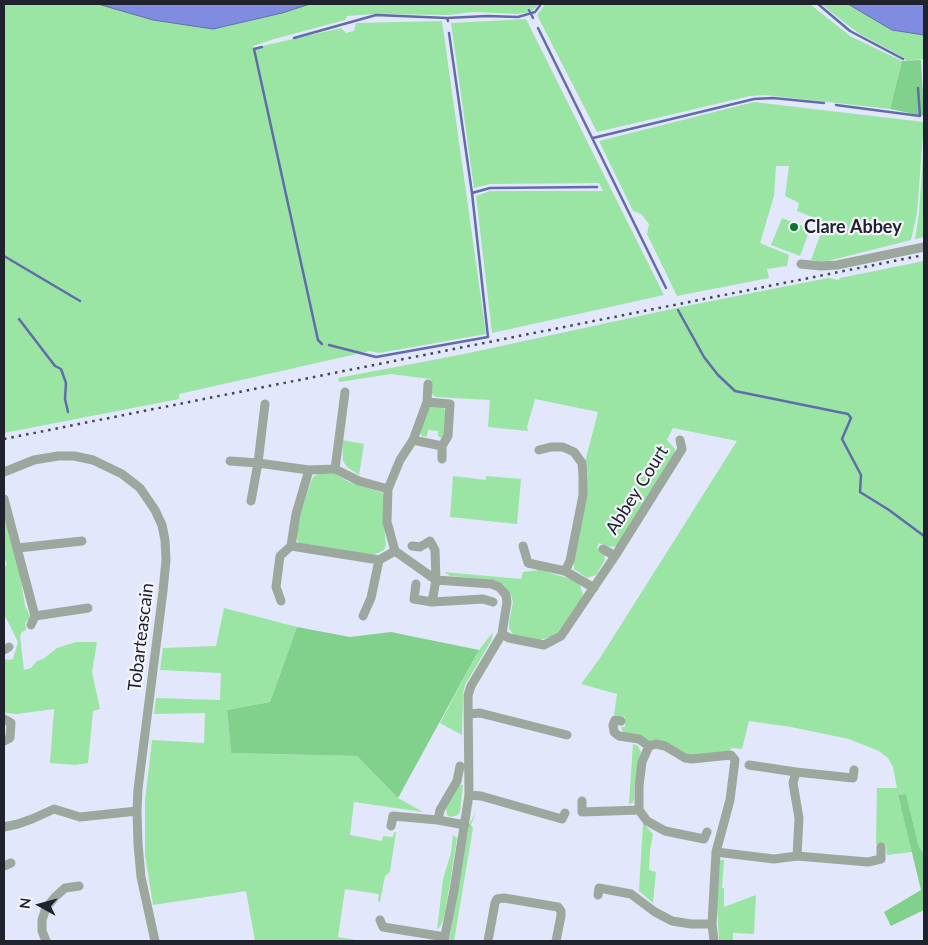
<!DOCTYPE html>
<style>
body{margin:0}
#map{position:relative;width:928px;height:945px;overflow:hidden;background:#e3e7fb;font-family:Lato,sans-serif}
canvas{display:block}
.frame{position:absolute;inset:0;border:5px solid #20232e;pointer-events:none}
.north{position:absolute;left:15px;top:880px;width:50px;height:50px;-webkit-text-stroke:4px #f4f5fc;paint-order:stroke;rotate:277deg;font-size:14px;font-weight:700;line-height:20px;text-align:center;color:#20232e}
.north::after{content:'';display:block;margin:auto;width:18px;height:22px;background:#20232e;clip-path:polygon(50% 0,100% 100%,50% 72%,0 100%)}
</style>
<div id="map">
<canvas width="928" height="945"></canvas>
<div class="frame"></div>
<div class="north">N</div>
</div>
<script>
const ctx = document.querySelector('canvas').getContext('2d');
ctx.lineJoin = 'round';
function fillPath(path, color) {
  ctx.fillStyle = color;
  ctx.fill(path, 'evenodd');
}
function toPath(rows) {
  const path = new Path2D();
  for (const r of rows) {
    path.moveTo(r[0], r[1]);
    for (let i = 2; i < r.length; i += 2) path.lineTo(r[i], r[i + 1]);
  }
  return path;
}
function stroke(path, color, width, dash) {
  ctx.strokeStyle = color;
  ctx.lineWidth = width;
  ctx.lineCap = dash ? 'butt' : 'round';
  ctx.setLineDash(dash || []);
  ctx.stroke(path);
}
function write(font, color, halo, rows, align = 'center') {
  ctx.font = font + ' Lato,sans-serif';
  ctx.lineWidth = 4.5;
  ctx.setLineDash([]);
  ctx.textBaseline = 'middle';
  ctx.strokeStyle = halo;
  ctx.fillStyle = color;
  for (const [text, x, y, turn = 0] of rows) {
    ctx.save();
    ctx.translate(x, y);
    ctx.rotate((+turn || 0) * Math.PI / 180);
    ctx.textAlign = isNaN(turn) ? turn : align;
    if (halo) ctx.strokeText(text, 0, 0);
    ctx.fillText(text, 0, 0);
    ctx.restore();
  }
}
fillPath(toPath([
 [4,4,98,4,153,20,213,29,282,13,310,4,539,4,532,11,530,8,528,12,518,14,473,12,449,15,374,14,347,16,345,20,274,39,253,46,254,48,341,28,346,33,354,31,356,23,442,21,486,334,379,353,370,351,179,394,179,399,4,433],
 [545,4,810,4,850,36,902,61,890,109,765,95,750,96,597,132,537,15],
 [821,4,848,4,892,30,924,35,924,59,907,61,899,55,858,33],
 [526,19,664,295,492,333,476,196,490,191,603,191,599,183,490,184,474,188,451,23],
 [754,102,924,122,917,213,911,240,824,262,811,260,825,222,797,211,799,203,785,196,789,166,776,166,774,196,760,243,789,255,787,266,767,269,769,278,677,296,647,234,649,224,641,214,633,211,599,141],
 [924,139,924,237,915,239,919,213],
 [782,218,810,229,800,256,771,245],
 [924,261,924,854,919,847,906,794,898,795,912,852,887,855,886,845,876,844,877,788,897,788,893,767,888,758,879,751,849,739,791,727,749,721,742,749,732,748,729,751,695,757,623,733,621,727,625,727,625,717,614,715,617,694,581,684,600,658,737,441,673,428,667,440,675,449,674,455,617,546,610,547,599,543,597,548,604,554,605,560,596,575,587,578,574,569,574,560,587,493,588,474,585,462,598,412,535,399,527,427,528,431,488,427,490,400,436,397,432,394,432,382,430,379,391,374,339,382,338,378,464,354,681,307,828,278,839,280,840,278],
 [432,406,442,407,446,410,444,437,441,438,438,436,438,431,428,430,427,436,424,437,421,435,420,432,429,408],
 [342,440,364,444,359,475,347,467,343,461],
 [319,474,335,474,349,482,383,493,385,499,383,512,386,545,384,550,374,555,299,543,296,538,300,514,311,481,314,476],
 [453,476,486,480,486,476,521,479,517,524,450,517],
 [4,514,18,562,25,606,30,616,29,619,25,623,26,630,22,632,20,636,24,670,31,668,37,661,43,659,57,648,76,642,97,642,92,672,100,709,93,711,88,763,75,765,50,763,54,709,17,714,4,713,4,659,9,660,13,659,18,642,4,614,4,568,7,564,4,558],
 [540,570,567,578,579,583,583,594,581,599,556,635,540,640,516,635,513,634,509,629,509,623,513,602,511,595,504,585,495,580,450,576,444,572,521,579,523,572],
 [224,608,297,627,270,702,227,710,231,753,357,756,398,798,423,812,354,802,350,835,382,841,383,836,393,837,394,832,396,832,390,872,385,876,380,902,378,901,379,894,345,889,338,937,362,941,255,941,246,891,153,905,145,855,145,801,152,740,204,743,205,713,154,714,156,698,220,700,221,673,160,670,163,648,216,646],
 [493,632,491,641,465,685,463,693,462,735,440,723,479,650],
 [633,744,638,746,641,752,634,787,634,799,633,803,629,804],
 [459,785,463,785,460,812,458,815,451,817,447,815,446,808],
 [476,811,471,825,473,828,454,941,449,941,469,825],
 [643,823,653,834,650,850,649,870,656,872,653,903,639,891],
 [453,835,457,838,450,883,444,917,441,925,437,930,443,879,451,853],
 [720,860,724,860,722,888,724,888,724,907,756,895,754,934,733,933,733,941,719,941,717,905]
]), '#9ae5a3');
fillPath(toPath([
 [921,60,924,116,890,109,902,61],
 [297,627,350,637,391,632,479,650,398,798,357,756,231,753,227,710,270,702],
 [906,794,919,847,924,854,924,910,891,926,884,912,921,890,898,795]
]), '#81d08b');
const water = toPath([
 [98,4,310,4,282,13,213,29,153,20,98,4],
 [848,4,924,4,924,35,892,30,848,4]
]);
fillPath(water, '#7f8ce0');
stroke(water, '#626cab', 1);
stroke(toPath([
 [818,4,850,31,903,59],
 [529,10,533,18],
 [448,21,447,18,487,16,518,17,535,12,541,4],
 [538,28,666,288],
 [294,38,376,15,447,18],
 [262,47,254,49,318,340,322,344],
 [924,89,924,92],
 [836,105,920,116,918,88],
 [593,138,754,99,773,98,824,103],
 [472,193,490,188,597,187],
 [4,256,80,301],
 [678,310,704,357,718,375,735,391,848,414,851,418,842,439,861,475,860,492,889,510,924,536],
 [19,319,55,366,61,369,66,383,65,399,68,412],
 [329,345,376,357,488,337,472,193,449,33]
]), '#626cab', 2.5);
stroke(toPath([
 [801,264,821,266,837,265,924,247],
 [427,402,450,404,448,436,442,446],
 [413,440,442,446,442,459],
 [539,450,551,447,563,447,574,452,582,463,583,476,583,495,570,561,565,571],
 [230,461,258,463,309,470,335,469,359,481,388,489,400,460,413,440,427,402,428,384],
 [335,469,345,392],
 [309,470,296,514,291,546,379,560,371,598,363,616],
 [4,472,34,460,58,456,74,456,93,460,122,474,140,488,155,510,162,525,165,540,166,560,163,591,138,789,137,811,138,844,141,877,155,941],
 [388,489,387,522,395,551],
 [4,499,35,616,31,625],
 [251,501,258,463,265,404],
 [412,546,420,547,430,541,435,550,436,580,432,602],
 [523,546,528,563,565,571,594,588],
 [18,548,82,541],
 [603,549,615,556],
 [379,560,395,551,436,580],
 [436,580,492,584,499,587,506,595,507,602,502,634,471,686,468,695,469,795,454,890,444,941],
 [416,584,414,599,432,602,483,599,493,602],
 [281,601,276,587,280,556,291,546],
 [35,616,88,608],
 [502,634,509,638,544,645,561,636,615,556,682,449,680,440],
 [4,650,9,647],
 [469,714,480,713,567,735],
 [4,719,11,723,10,738,4,741],
 [621,721,615,720,613,725,614,732,619,736,639,739,649,746,656,744,665,746,685,758,692,759,731,755,735,760,730,800,716,852],
 [749,765,796,772,793,783,799,818,797,856],
 [796,772,853,778,854,770],
 [469,795,481,796,562,819,565,813],
 [582,801,582,812,639,810,647,821,665,831,704,839,707,832],
 [639,810,639,786,642,762,649,746],
 [438,820,440,810,457,781,460,766],
 [391,826,393,816,438,820,465,825],
 [4,827,18,824,32,819,54,809,80,817,137,811],
 [4,866,11,863],
 [598,895,599,888,631,894,655,912,672,921,691,924,712,924],
 [380,920,383,927,445,937],
 [46,941,42,931,42,920,46,908,55,897,65,888,79,886],
 [488,941,495,903,497,899,504,898,558,907,561,911,561,916,556,941],
 [714,941,712,924,716,852,774,859,797,856,868,862,881,859,881,847]
]), '#9ca79d', 9);
stroke(toPath([
 [4,439,924,255]
]), '#434653', 2.5, [2.5, 5]);
for (const [x, y, r, color] of [
 [794,227,5,"#06772c"]
]) {
  const dot = new Path2D();
  dot.arc(x, y, r, 0, 2 * Math.PI);
  ctx.fillStyle = color;
  ctx.fill(dot);
  stroke(dot, '#f4f5fc', 2);
}
write('bold 18px', '#20232e', '#f4f5fc', [
 ["Clare Abbey",804,227]
], 'left');
write('18px', '#20232e', '#f4f5fc', [
 ["Abbey Court",637,490,-58],
 ["Tobarteascain",141,637,-83]
]);
</script>
